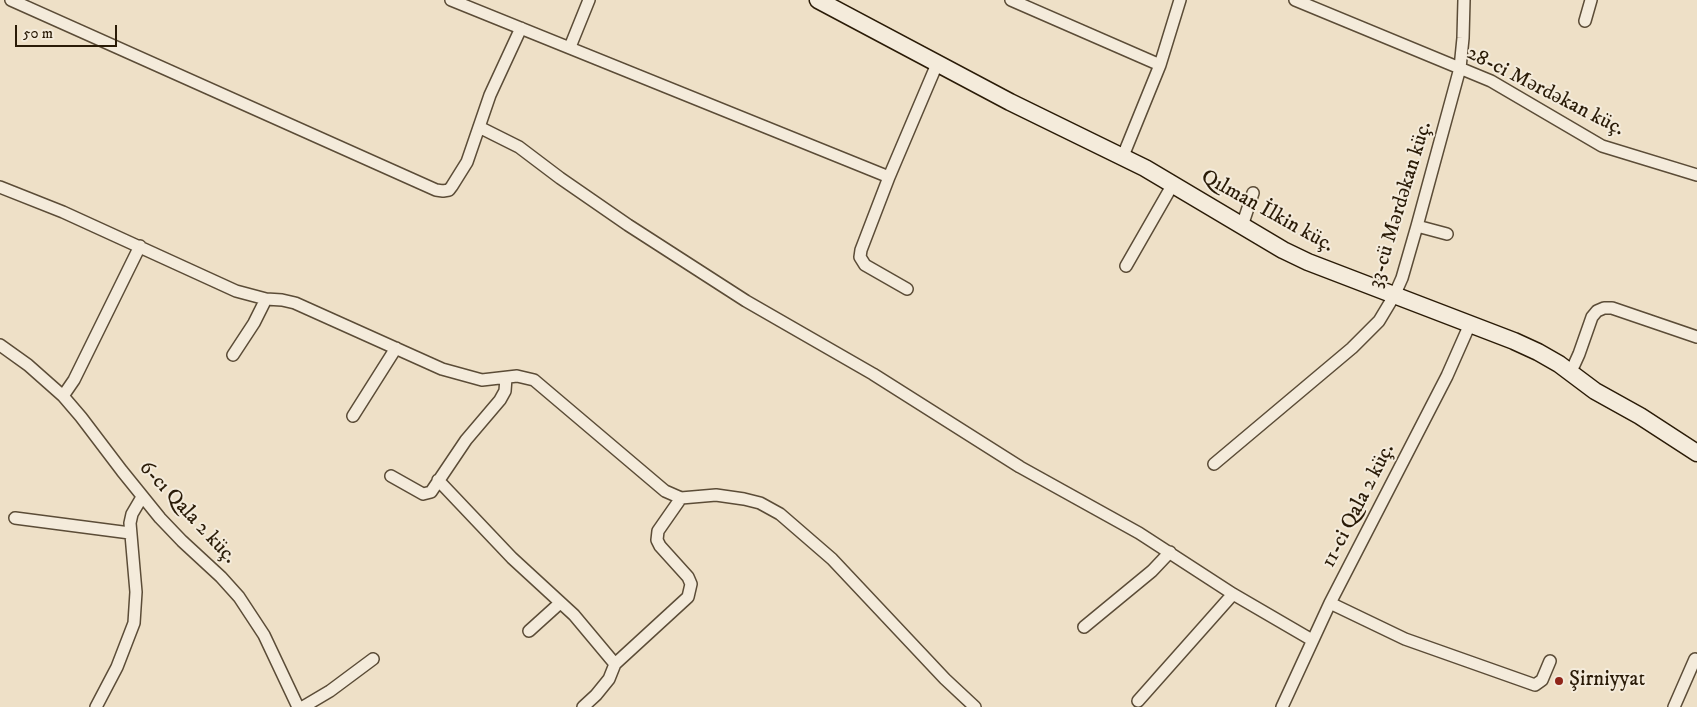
<!DOCTYPE html>
<meta charset="utf-8">
<style>
body{margin:0}
#map{position:relative;width:1697px;height:707px;overflow:hidden;background:#eee0c7;font-family:"IM FELL DW Pica",serif}
canvas{display:block}
.scale{position:absolute;left:15px;top:25px;width:102px;height:22px;box-sizing:border-box;border:2px solid #2a1b07;border-top:0;padding-left:6px;font-size:15px;line-height:18px;white-space:nowrap;color:#2a1b07;-webkit-text-stroke:4px #f4ebdb;paint-order:stroke}
</style>
<div id="map">
<canvas width="1697" height="707"></canvas>
<div class="scale">50 m</div>
</div>
<script>
const ctx = document.querySelector('canvas').getContext('2d');
ctx.lineJoin = 'round';
function toPath(rows) {
  const path = new Path2D();
  for (const r of rows) {
    path.moveTo(r[0], r[1]);
    for (let i = 2; i < r.length; i += 2) path.lineTo(r[i], r[i + 1]);
  }
  return path;
}
function stroke(path, color, width, dash) {
  ctx.strokeStyle = color;
  ctx.lineWidth = width;
  ctx.lineCap = dash ? 'butt' : 'round';
  ctx.setLineDash(dash || []);
  ctx.stroke(path);
}
function write(font, color, halo, rows, align = 'center') {
  ctx.font = font + ' "IM FELL DW Pica",serif';
  ctx.lineWidth = 4;
  ctx.setLineDash([]);
  ctx.textBaseline = 'middle';
  ctx.strokeStyle = halo;
  ctx.fillStyle = color;
  for (const [text, x, y, turn = 0] of rows) {
    ctx.save();
    ctx.translate(x, y);
    ctx.rotate((+turn || 0) * Math.PI / 180);
    ctx.textAlign = isNaN(turn) ? turn : align;
    if (halo) ctx.strokeText(text, 0, 0);
    ctx.fillText(text, 0, 0);
    ctx.restore();
  }
}
const street = toPath([
 [11,0,436,190,443,191,449,190,452,186,467,162,490,95,521,28],
 [451,0,889,177],
 [1011,0,1160,65],
 [1295,0,1491,81,1602,146,1697,175],
 [1585,21,1591,0],
 [570,47,589,0],
 [479,127,519,147,560,178,628,225,746,301,873,374,1020,467,1139,533,1233,594,1312,640],
 [1123,156,1160,65,1180,0],
 [0,187,63,212,236,291,266,299,282,300,295,303,442,369,482,380,517,376,534,380,665,491,681,498,716,495,744,499,760,503,780,514,832,559,945,679,975,707],
 [1242,226,1253,193],
 [1417,226,1447,234],
 [1126,266,1173,184],
 [907,289,865,265,860,257,861,250,889,177,937,64],
 [0,345,28,365,63,396,81,417,122,471,160,518,182,541,221,577,239,597,264,635,298,707],
 [233,355,254,323,266,299],
 [1568,371,1574,365,1579,354,1592,317,1597,311,1604,308,1612,308,1697,337],
 [63,396,74,380,140,246],
 [353,416,396,348],
 [1214,464,1352,348,1379,321,1394,296,1402,278,1417,226,1460,68,1463,38,1464,0],
 [391,476,423,494,431,492,466,440,500,400,505,391,506,378],
 [438,480,512,558,574,615,615,664],
 [15,518,130,533],
 [1330,603,1405,639,1535,685,1542,680,1550,661],
 [1084,627,1152,571,1170,552],
 [529,631,560,603],
 [1138,701,1233,594],
 [96,707,117,667,134,623,136,592,130,523,132,514,142,497],
 [303,707,330,691,373,659],
 [583,707,596,695,609,679,615,664,688,597,691,584,688,577,660,546,657,540,658,531,681,498],
 [1282,707,1330,603,1447,376,1470,324],
 [1674,707,1695,659]
]);
const secondary = toPath([
 [818,0,1010,102,1145,168,1283,250,1308,262,1514,341,1538,352,1559,364,1595,391,1640,416,1697,453]
]);
stroke(street, '#5b4c37', 14);
stroke(secondary, '#2a1b07', 19);
stroke(street, '#f4ebdb', 11);
stroke(secondary, '#f4ebdb', 16);
for (const [x, y, r, color] of [
 [1559,681,5,"#8f2418"]
]) {
  const dot = new Path2D();
  dot.arc(x, y, r, 0, 2 * Math.PI);
  ctx.fillStyle = color;
  ctx.fill(dot);
  stroke(dot, '#f4ebdb', 2);
}
write('21px', '#2a1b07', '#f4ebdb', [
 ["28-ci Mərdəkan küç.",1545,92,27],
 ["33-cü Mərdəkan küç.",1401,205,-73],
 ["Qılman İlkin küç.",1267,212,29],
 ["11-ci Qala 2 küç.",1359,506,-63],
 ["6-cı Qala 2 küç.",187,513,47]
]);
write('21px', '#2a1b07', '#f4ebdb', [
 ["Şirniyyat",1569,681]
], 'left');
</script>
